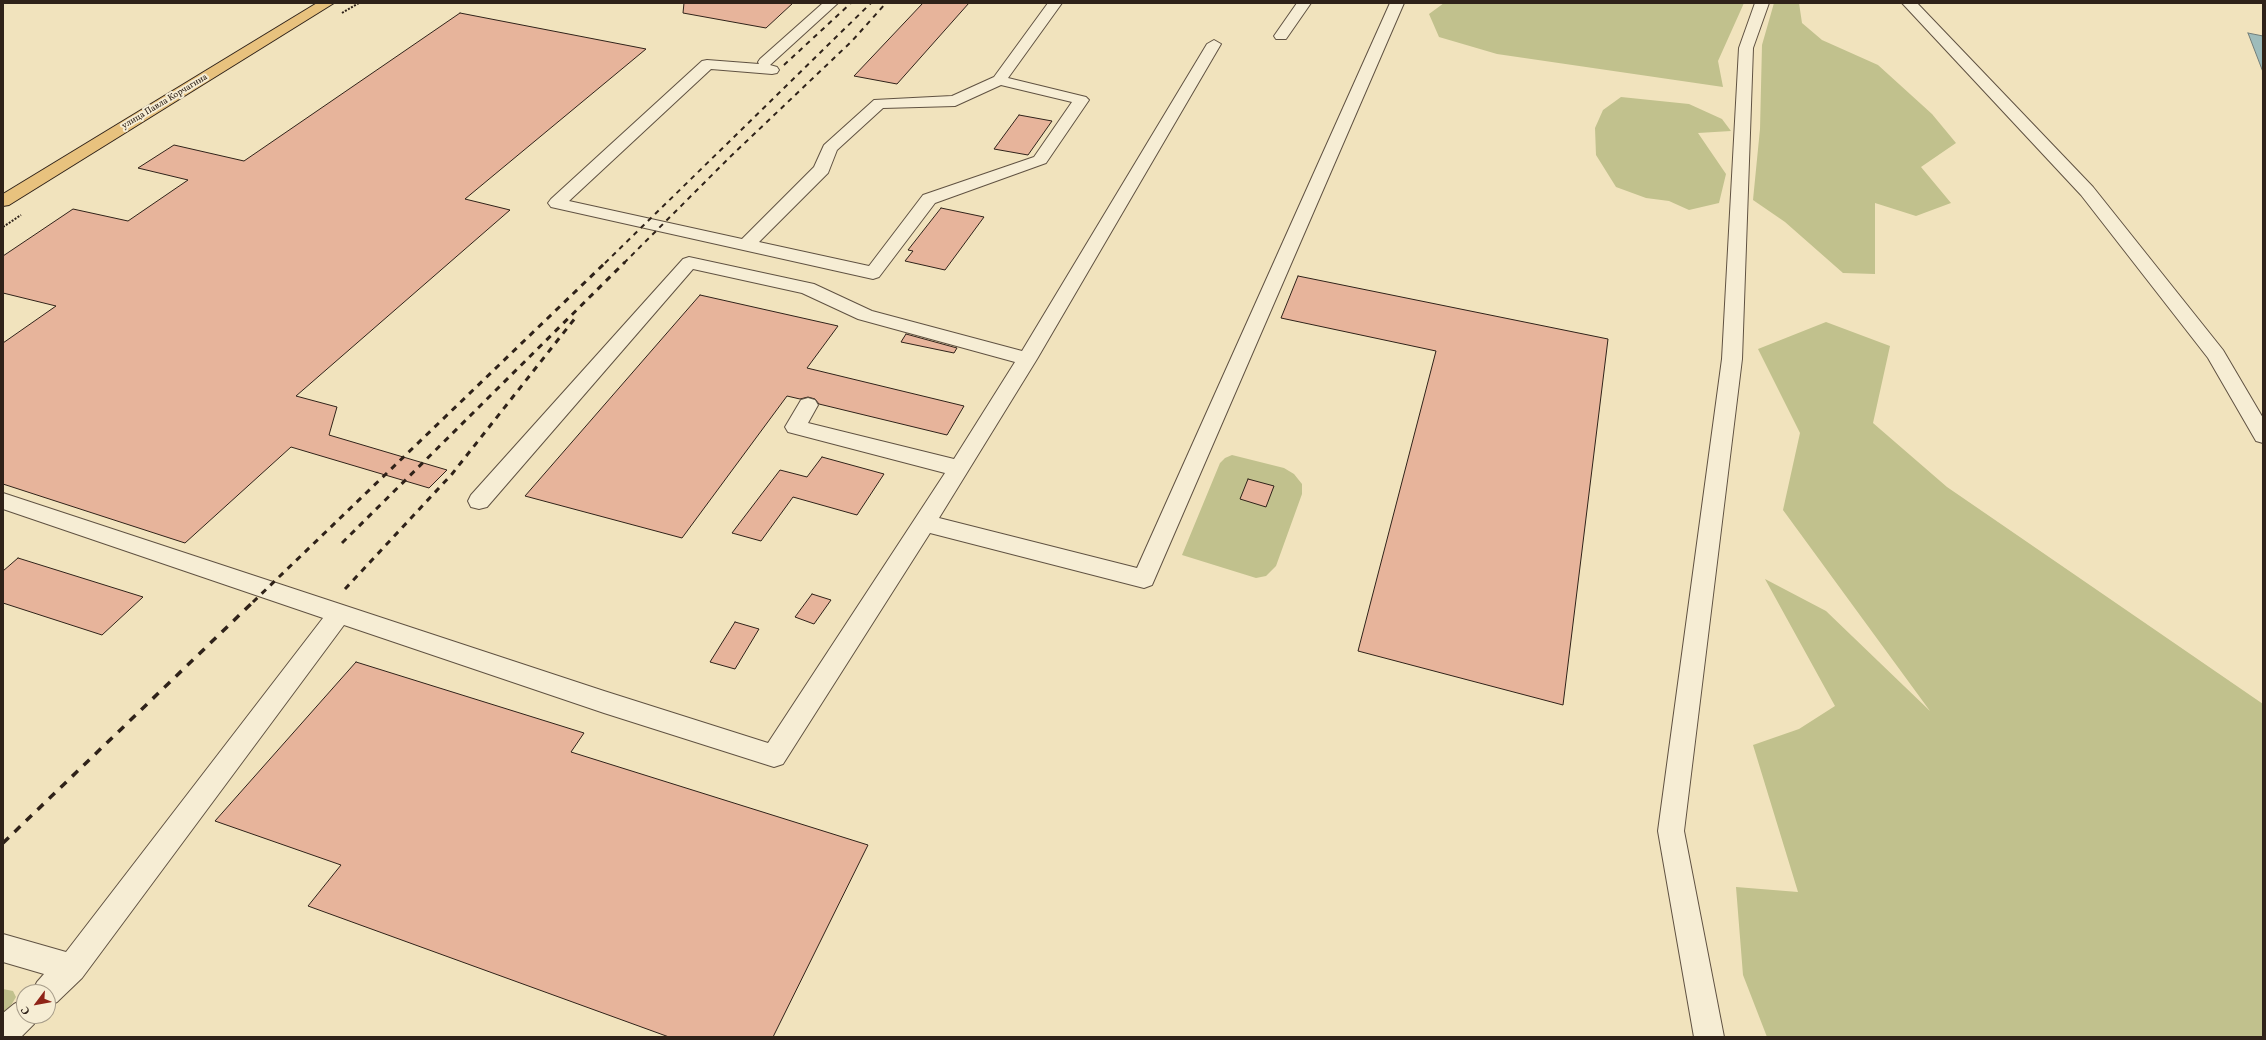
<!DOCTYPE html>
<meta charset="utf-8">
<style>
body{margin:0}
#map{position:relative;width:2266px;height:1040px;overflow:hidden;background:#f1e3bd;font-family:Vollkorn,serif}
canvas{display:block}
.frame{position:absolute;inset:0;border:4px solid #2f2219;pointer-events:none}
.north{position:absolute;left:16px;top:984px;width:40px;height:40px;box-sizing:border-box;background:#f6edd4;border:1px solid #a69c89;border-radius:50%;rotate:238deg;font-size:11px;font-weight:700;line-height:16px;text-align:center;color:#2f2219}
.north::after{content:'';display:block;margin:auto;width:14px;height:18px;background:#8f2418;clip-path:polygon(50% 0,100% 100%,50% 72%,0 100%)}
</style>
<div id="map">
<canvas width="2266" height="1040"></canvas>
<div class="frame"></div>
<div class="north">С</div>
</div>
<script>
const ctx = document.querySelector('canvas').getContext('2d');
ctx.lineJoin = 'round';
function fillPath(path, color) {
  ctx.fillStyle = color;
  ctx.fill(path, 'evenodd');
}
function toPath(rows) {
  const path = new Path2D();
  for (const r of rows) {
    path.moveTo(r[0], r[1]);
    for (let i = 2; i < r.length; i += 2) path.lineTo(r[i], r[i + 1]);
  }
  return path;
}
function stroke(path, color, width, dash) {
  ctx.strokeStyle = color;
  ctx.lineWidth = width;
  ctx.lineCap = dash ? 'butt' : 'round';
  ctx.setLineDash(dash || []);
  ctx.stroke(path);
}
function write(font, color, halo, rows, align = 'center') {
  ctx.font = font + ' Vollkorn,serif';
  ctx.lineWidth = 4;
  ctx.setLineDash([]);
  ctx.textBaseline = 'middle';
  ctx.strokeStyle = halo;
  ctx.fillStyle = color;
  for (const [text, x, y, turn = 0] of rows) {
    ctx.save();
    ctx.translate(x, y);
    ctx.rotate((+turn || 0) * Math.PI / 180);
    ctx.textAlign = isNaN(turn) ? turn : align;
    if (halo) ctx.strokeText(text, 0, 0);
    ctx.fillText(text, 0, 0);
    ctx.restore();
  }
}
fillPath(toPath([
 [1444,3,1744,3,1718,61,1723,87,1497,54,1439,37,1429,14],
 [1774,3,1799,3,1802,23,1822,40,1878,65,1932,114,1956,143,1921,167,1951,203,1916,216,1875,203,1875,274,1843,273,1785,222,1753,200,1760,129,1762,45],
 [1621,97,1689,104,1722,119,1731,131,1698,133,1726,174,1719,203,1689,210,1669,201,1646,198,1616,187,1596,155,1595,128,1603,110],
 [1826,322,1890,346,1873,423,1947,487,2263,704,2263,1037,1767,1037,1743,975,1736,887,1798,892,1753,745,1799,729,1835,706,1765,579,1826,611,1930,711,1783,510,1800,433,1758,349],
 [1232,455,1284,468,1294,474,1302,484,1302,494,1276,566,1266,576,1256,578,1182,555,1220,463,1225,458],
 [3,989,13,991,16,997,10,1007,3,1012]
]), '#c1c18d');
const water = toPath([
 [2248,33,2263,36,2263,72,2248,33]
]);
fillPath(water, '#9ebcbb');
stroke(water, '#727e7a', 1);
const building = toPath([
 [684,3,793,3,766,28,683,13,684,3],
 [923,3,969,3,897,84,854,76,923,3],
 [460,13,646,49,465,199,510,210,296,396,337,407,329,435,447,470,429,488,291,447,185,543,3,484,3,343,56,306,3,293,3,256,73,209,128,221,188,180,138,168,174,145,244,161,460,13],
 [1019,115,1052,121,1028,155,994,149,1019,115],
 [941,208,984,217,945,270,905,261,913,251,908,250,941,208],
 [1298,276,1608,339,1563,705,1358,651,1436,351,1281,318,1298,276],
 [700,295,838,326,807,368,964,406,947,435,819,404,815,399,808,397,800,399,787,396,682,538,525,496,700,295],
 [906,334,957,348,954,353,901,342,906,334],
 [822,457,884,474,857,515,793,497,761,541,732,533,780,470,807,477,822,457],
 [1248,479,1274,486,1266,507,1240,499,1248,479],
 [18,558,143,597,102,635,3,603,3,571,18,558],
 [812,594,831,600,814,624,795,617,812,594],
 [735,622,759,629,735,669,710,662,735,622],
 [356,662,584,733,571,752,868,845,773,1037,669,1037,308,906,341,865,215,821,356,662]
]);
fillPath(building, '#e7b49b');
stroke(building, '#2f2219', 1);
const minor = toPath([
 [823,3,838,3,770,65,777,67,779,70,777,73,772,74,711,69,569,201,742,239,814,167,824,145,874,100,952,96,994,77,1048,3,1062,3,1008,78,1086,97,1089,100,1046,163,935,203,879,277,873,279,551,207,548,203,551,199,702,61,707,60,759,64,758,62,760,59,823,3],
 [1001,85,1072,102,1034,157,923,195,869,266,759,242,828,173,837,150,883,108,955,106,1001,85],
 [1297,3,1311,3,1286,39,1276,39,1274,36,1297,3],
 [1390,3,1404,3,1152,585,1144,588,930,533,783,764,774,767,604,713,344,625,82,978,57,1002,48,1006,48,992,32,992,37,982,44,974,3,962,3,934,66,952,323,618,3,509,3,493,604,691,768,743,945,473,788,432,785,427,801,400,808,398,815,400,818,405,808,423,954,459,1015,362,858,319,802,293,693,269,487,507,479,509,471,507,468,501,471,495,683,259,689,257,814,284,872,311,1022,351,1207,44,1214,40,1221,44,1037,359,939,518,1137,568,1390,3],
 [1755,3,1769,3,1753,48,1742,359,1684,831,1724,1037,1694,1037,1658,831,1722,359,1739,48,1755,3],
 [1902,3,1917,3,2093,187,2223,350,2263,418,2263,443,2256,441,2208,358,2081,195,1902,3],
 [24,999,24,1016,38,1016,34,1024,21,1037,3,1037,3,1013,14,1004,24,999]
]);
const major = toPath([
 [317,3,334,3,9,205,3,206,3,194,317,3]
]);
stroke(minor, '#605242', 2);
stroke(major, '#2f2219', 2);
stroke(toPath([
 [342,13,359,3],
 [3,227,21,215]
]), '#2f2219', 2, [2, 1.5]);
fillPath(minor, '#f6edd4');
fillPath(major, '#e8c27e');
stroke(toPath([
 [784,65,851,3],
 [605,263,871,3],
 [624,263,731,156,852,41,886,3]
]), '#2f2219', 2, [5, 5]);
stroke(toPath([
 [342,543,625,262],
 [345,589,452,474,576,317],
 [253,602,606,262]
]), '#2f2219', 3, [6, 6]);
stroke(toPath([
 [3,843,254,601]
]), '#2f2219', 3.5, [8, 8]);
write('9px', '#2f2219', '#f6edd4', [
 ["улица Павла Корчагина",165,102,-31]
]);
</script>
